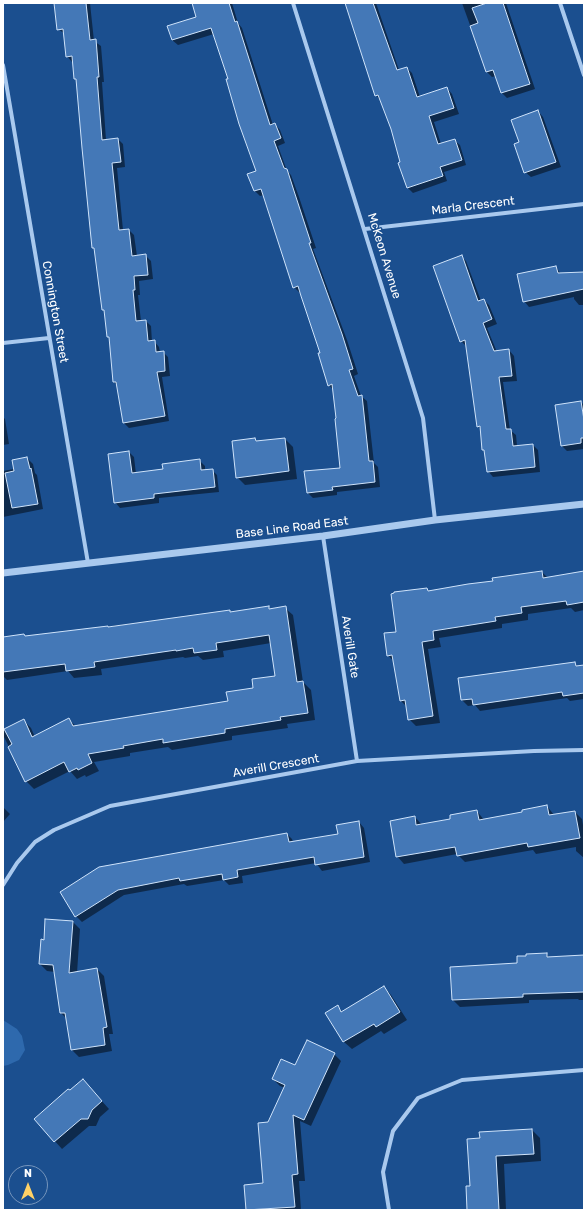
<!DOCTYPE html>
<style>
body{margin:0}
#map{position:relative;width:587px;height:1213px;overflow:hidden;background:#1b4f8f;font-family:Rubik,sans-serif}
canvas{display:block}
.frame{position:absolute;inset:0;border:4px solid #fff;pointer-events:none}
.north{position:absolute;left:8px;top:1165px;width:40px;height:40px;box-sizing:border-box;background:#1b4f8f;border:1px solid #7695bc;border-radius:50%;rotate:0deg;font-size:11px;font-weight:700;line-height:16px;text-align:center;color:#fff}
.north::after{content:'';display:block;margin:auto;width:14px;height:18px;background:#ffd166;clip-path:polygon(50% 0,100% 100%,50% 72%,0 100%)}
</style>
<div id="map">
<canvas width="587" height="1213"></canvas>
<div class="frame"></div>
<div class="north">N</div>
</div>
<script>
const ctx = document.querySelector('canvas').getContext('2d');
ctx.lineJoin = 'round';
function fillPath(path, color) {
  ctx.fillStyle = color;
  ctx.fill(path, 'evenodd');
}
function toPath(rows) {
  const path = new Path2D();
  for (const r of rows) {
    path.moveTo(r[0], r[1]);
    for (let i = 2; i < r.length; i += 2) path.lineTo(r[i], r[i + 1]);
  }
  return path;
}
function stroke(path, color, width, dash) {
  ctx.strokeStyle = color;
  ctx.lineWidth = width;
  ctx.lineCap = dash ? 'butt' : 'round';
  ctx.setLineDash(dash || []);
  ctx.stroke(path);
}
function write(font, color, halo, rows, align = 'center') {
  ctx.font = font + ' Rubik,sans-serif';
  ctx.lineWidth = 3;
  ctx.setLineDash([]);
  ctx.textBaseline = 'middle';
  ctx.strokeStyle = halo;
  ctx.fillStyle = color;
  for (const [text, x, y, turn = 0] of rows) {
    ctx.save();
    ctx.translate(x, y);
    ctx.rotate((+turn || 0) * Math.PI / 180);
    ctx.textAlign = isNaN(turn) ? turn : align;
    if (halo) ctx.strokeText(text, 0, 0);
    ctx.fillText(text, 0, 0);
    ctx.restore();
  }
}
fillPath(toPath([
 [3,1020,17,1029,22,1036,25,1050,19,1060,8,1065,3,1066]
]), '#2e69ad');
fillPath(toPath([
 [54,3,90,3,94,41,101,46,104,82,102,82,106,140,118,139,123,144,125,167,117,168,123,230,129,230,134,235,137,256,145,255,151,261,153,279,139,281,140,295,138,295,141,321,146,321,151,326,152,342,154,341,159,347,160,352,163,352,168,357,170,376,162,377,169,421,129,428,124,423,117,385,114,382,110,338,108,336,105,311,103,309,96,250,93,247,77,81,75,78,73,61,72,62,67,56,65,34,58,29,57,15,55,12],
 [193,3,232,3,238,23,242,28,273,125,275,124,280,130,285,143,278,146,287,171,291,175,299,197,316,248,313,249,347,340,358,374,354,376,361,396,367,401,374,463,378,467,380,487,337,492,337,495,313,498,308,493,341,469,334,391,329,385,322,353,301,292,300,293,294,287,264,195,260,196,255,191,249,174,257,172,214,34,178,45,172,40,198,18],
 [345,3,376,3,399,70,407,68,412,73,420,97,447,88,452,94,459,114,434,122,441,144,454,140,460,145,466,165,444,172,447,181,413,193,408,188,399,163,402,163,392,129,381,101,376,95],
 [462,3,506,3,535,89,507,98,502,93,496,76,492,77,487,72],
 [538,111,543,117,561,167,531,177,525,172,520,143],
 [461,256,466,261,481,301,484,300,489,305,497,324,487,328,497,352,509,350,514,356,517,381,503,382,510,430,516,435,517,446,533,445,538,450,540,472,493,477,488,471,486,452,483,450,481,429,478,426,466,346,461,341],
 [556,267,561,274,584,273,584,305,579,305,574,299,574,297,529,307,524,301],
 [581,402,584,405,584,449,567,451,562,446,556,406],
 [3,417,5,419,9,444,3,445],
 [255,439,258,442,285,439,293,447,297,479,245,485,237,477],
 [129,452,134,457,136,474,164,470,199,460,205,466,205,470,212,470,217,475,219,492,159,498,159,503,120,508,115,502],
 [27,458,33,464,35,473,37,475,43,509,3,517,3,471,14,469],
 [542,572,548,578,584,572,584,610,575,612,571,608,528,614,528,620,502,624,502,628,439,638,441,647,428,649,440,723,416,726,409,719,407,707,401,701,394,662,388,655,397,633,427,589,429,591,494,582],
 [269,607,271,610,285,608,293,615,303,682,311,690,315,720,287,724,288,728,232,736,232,740,172,750,168,747,130,753,130,756,94,762,99,771,86,777,85,775,77,779,70,771,34,789,26,781,3,735,3,730,23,720,31,728,35,737,69,720,76,726,229,702,276,677,271,643,223,651,224,657,203,660,198,656,185,658,183,657,101,669,102,675,74,678,68,671,7,680,3,676,3,638,26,637,230,611,232,613],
 [575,663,578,667,584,666,584,699,570,701,567,698,480,711,475,705,468,706,462,700,459,679],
 [547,806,554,815,575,812,582,819,583,825,584,825,584,858,576,851,576,847,536,854,533,850,465,862,457,854,404,864,397,856,415,817,422,825,451,820,477,811,484,820,523,813],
 [3,807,10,814,3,822],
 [359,822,364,828,370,862,322,871,316,863,242,876,243,883,229,885,224,880,187,886,184,884,124,895,82,922,76,916,61,893,287,834,292,839,293,842,339,834],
 [73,922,80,929,77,973,97,969,104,976,113,1034,109,1034,112,1051,79,1057,72,1050,67,1019,61,1013,55,972,47,971,40,964,45,941],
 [546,954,550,958,584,956,584,1000,579,1000,578,999,529,1000,529,1003,460,1007,453,1000,518,964],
 [384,987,391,995,407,1020,384,1034,381,1031,352,1049,344,1042,327,1013,337,1007,343,1012],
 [334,1054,341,1061,311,1126,300,1121,305,1181,299,1181,301,1210,247,1210,245,1186,265,1184,268,1123,285,1088,280,1086,273,1079,295,1067],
 [83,1080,109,1109,100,1117,96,1126,89,1126,62,1149,35,1119],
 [532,1130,540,1138,541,1161,504,1164,506,1210,468,1210,471,1187,468,1140]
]), '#0007');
const building = toPath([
 [54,3,86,3,90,40,96,39,99,77,97,77,102,140,118,138,121,162,112,163,119,230,129,229,132,256,146,254,148,275,134,276,135,290,133,290,136,321,146,320,148,341,155,340,156,352,164,351,165,371,157,372,165,416,123,423,116,382,113,382,109,337,107,337,104,310,102,310,94,248,92,248,82,148,76,79,74,79,72,56,66,57,63,29,57,30,54,3],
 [192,3,229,3,235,22,237,21,270,125,275,123,281,138,274,141,284,168,287,169,294,191,311,243,309,243,342,334,353,369,349,370,358,396,362,395,369,461,373,461,375,482,332,487,333,490,307,493,304,471,340,468,335,419,336,418,332,384,328,386,318,353,320,353,301,296,298,286,293,288,261,189,254,191,247,174,256,171,239,124,226,79,228,79,211,28,172,40,167,26,196,17,192,3],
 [345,3,373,3,397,70,407,67,417,97,447,87,454,108,429,116,438,144,455,139,462,160,440,167,443,176,407,188,398,163,400,162,391,129,378,95,375,96,345,3],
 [487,3,503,3,530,84,501,93,493,70,486,72,470,26,478,23,472,8,487,3],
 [538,110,556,162,524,173,514,144,519,142,511,120,538,110],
 [462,255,478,301,484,299,492,319,483,323,494,351,509,349,512,376,499,377,506,429,511,429,513,446,533,444,535,467,487,472,484,450,482,450,480,426,477,427,465,340,460,342,433,266,462,255],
 [556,266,558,273,584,272,584,289,523,302,517,274,556,266],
 [581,401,584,420,584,438,581,438,581,443,561,446,555,405,581,401],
 [255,438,256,441,285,438,289,471,236,478,232,441,255,438],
 [129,451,132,473,163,469,162,464,200,459,201,470,213,469,215,487,154,494,154,498,114,503,108,454,129,451],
 [27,457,30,469,31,468,38,504,12,508,5,473,14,471,12,460,27,457],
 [542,571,543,578,584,571,584,602,567,605,566,601,521,607,522,613,495,617,496,621,433,631,434,640,422,642,433,716,408,720,405,700,400,701,392,655,387,656,384,633,396,632,391,594,394,593,394,592,427,588,428,591,468,584,493,581,492,578,542,571],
 [269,606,269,609,286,606,297,682,303,681,308,713,280,717,281,720,225,729,225,733,163,743,163,739,123,746,124,748,88,754,92,763,78,770,77,768,69,772,64,762,25,782,8,747,12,744,4,729,24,719,32,737,69,718,73,726,228,701,226,692,253,688,252,679,275,676,269,635,216,643,217,650,194,653,193,648,176,651,176,650,94,662,95,667,66,671,65,664,3,672,3,637,24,634,25,636,108,626,108,627,230,610,230,612,269,606],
 [575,662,576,666,584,665,584,693,563,696,562,692,473,705,472,699,461,700,458,678,575,662],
 [547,805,549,815,575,811,580,838,528,847,527,843,457,856,455,847,396,857,390,821,415,816,416,825,450,819,450,815,477,810,479,820,522,812,522,810,547,805],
 [359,821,364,857,315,865,314,857,237,870,238,877,223,880,222,874,180,881,179,878,118,890,75,917,60,892,99,867,287,833,289,842,338,834,336,825,359,821],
 [45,919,73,921,69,973,97,968,107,1027,103,1028,105,1045,71,1050,65,1013,60,1013,53,965,39,964,41,939,44,940,45,919],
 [547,953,547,957,584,955,584,992,523,994,523,997,452,1000,450,967,517,963,517,956,526,956,526,954,547,953],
 [384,986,400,1012,376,1027,374,1024,343,1042,325,1013,338,1005,341,1012,384,986],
 [307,1040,335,1053,304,1120,293,1115,298,1174,292,1175,295,1207,246,1210,244,1185,263,1183,258,1123,268,1122,285,1085,272,1079,281,1059,295,1065,307,1040],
 [83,1079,102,1101,92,1110,88,1119,81,1119,54,1142,34,1119,68,1089,70,1090,83,1079],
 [532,1129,534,1154,496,1156,499,1210,467,1210,466,1186,470,1186,467,1139,480,1138,479,1132,532,1129]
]);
fillPath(building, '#4478b7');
stroke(building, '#cfe3fa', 1);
stroke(toPath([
 [293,3,423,418,435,520],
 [560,3,584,75],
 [3,65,88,563],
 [365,229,584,204],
 [3,343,49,338],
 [323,536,357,761],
 [3,885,17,863,35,842,54,830,110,806,357,761,534,751,584,750],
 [389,1210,383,1172,393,1131,418,1098,462,1080,584,1070]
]), '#a9c9ee', 4);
stroke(toPath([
 [3,573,323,536,435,520,584,504]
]), '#a9c9ee', 7);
write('12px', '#fff', '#1b4f8f', [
 ["Marla Crescent",473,206,-7],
 ["McKeon Avenue",384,256,73],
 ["Connington Street",55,312,80],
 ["Base Line Road East",292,528,-7],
 ["Averill Gate",350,647,81],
 ["Averill Crescent",276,766,-10]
]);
</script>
